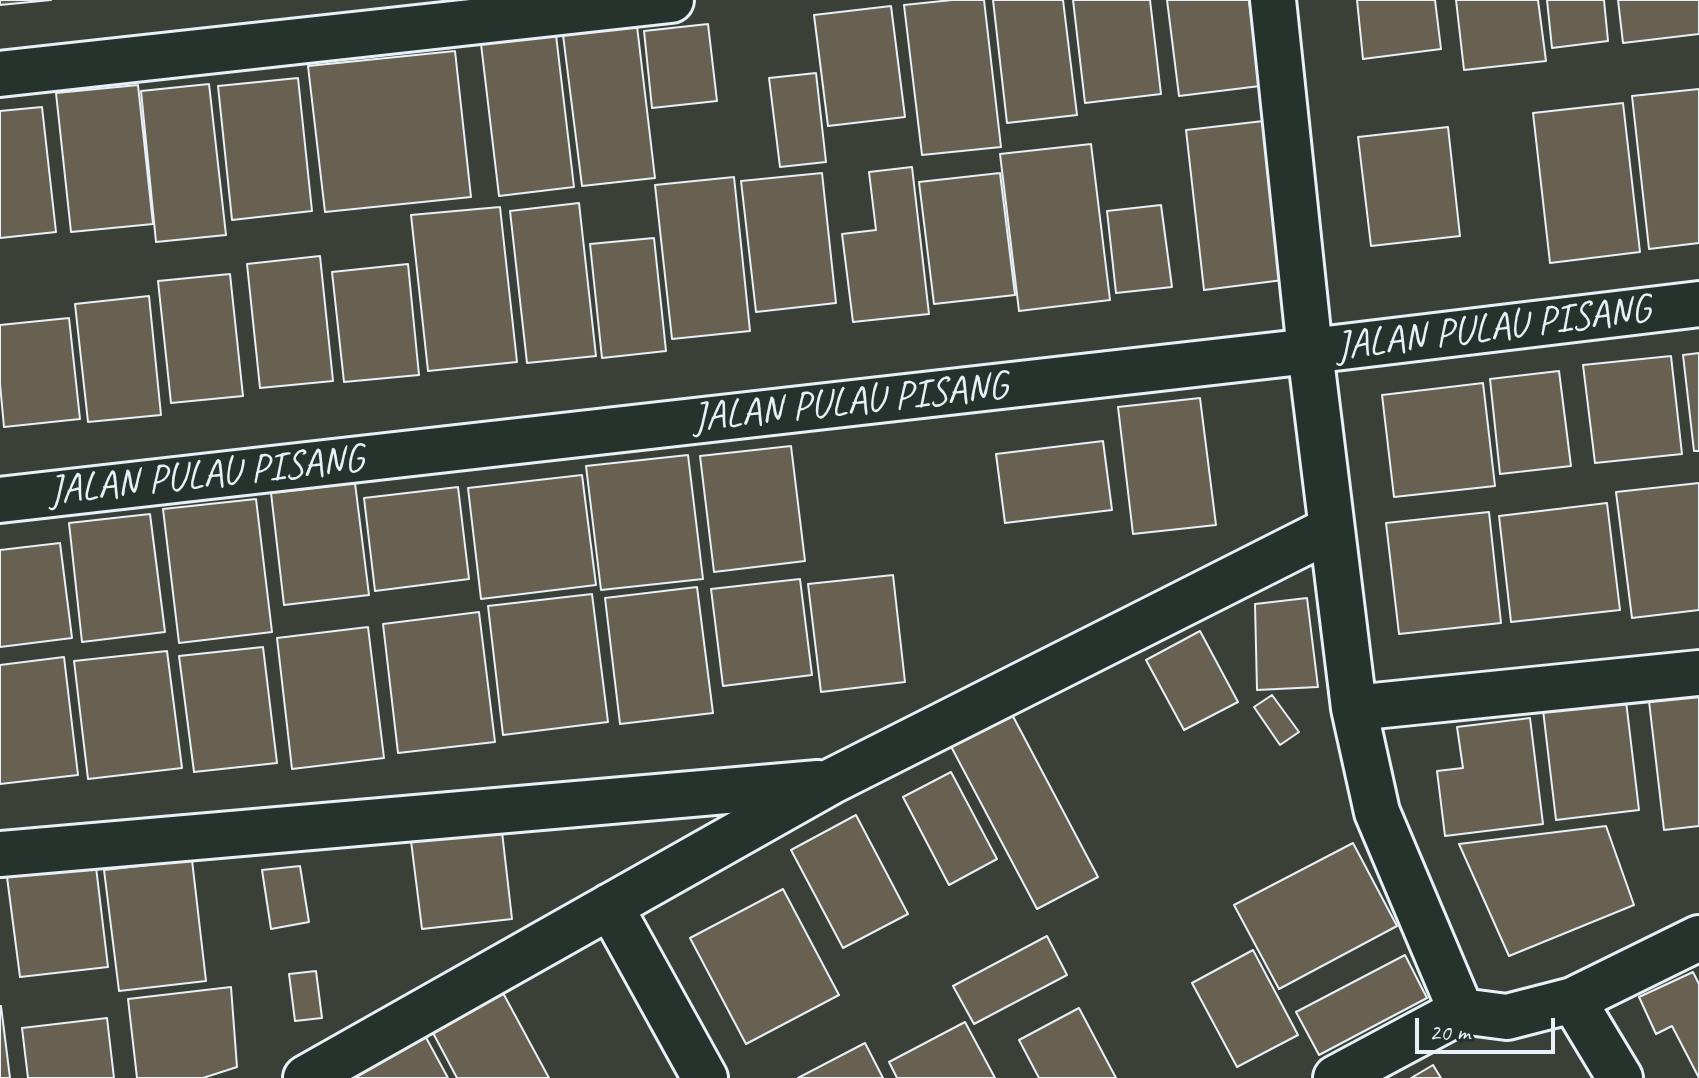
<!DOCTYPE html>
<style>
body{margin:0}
#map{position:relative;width:1699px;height:1078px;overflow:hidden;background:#3a4038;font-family:Caveat,sans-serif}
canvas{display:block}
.scale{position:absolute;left:1415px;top:1018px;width:140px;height:36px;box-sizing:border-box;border:4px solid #e8f1f8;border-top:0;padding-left:10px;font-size:24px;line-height:28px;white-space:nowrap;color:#e8f1f8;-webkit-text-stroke:6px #26332d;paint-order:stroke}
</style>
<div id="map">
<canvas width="1699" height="1078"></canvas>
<div class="scale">20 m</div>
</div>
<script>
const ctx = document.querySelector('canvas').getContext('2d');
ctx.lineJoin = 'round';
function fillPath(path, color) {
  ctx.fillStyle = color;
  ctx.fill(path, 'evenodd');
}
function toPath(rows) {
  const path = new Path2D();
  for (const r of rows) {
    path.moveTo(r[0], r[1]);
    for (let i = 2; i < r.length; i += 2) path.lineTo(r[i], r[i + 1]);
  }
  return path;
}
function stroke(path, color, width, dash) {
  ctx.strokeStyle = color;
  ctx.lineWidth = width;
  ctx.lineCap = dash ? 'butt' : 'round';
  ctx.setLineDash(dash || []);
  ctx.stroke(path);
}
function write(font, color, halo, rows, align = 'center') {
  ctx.font = font + ' Caveat,sans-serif';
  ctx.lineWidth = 6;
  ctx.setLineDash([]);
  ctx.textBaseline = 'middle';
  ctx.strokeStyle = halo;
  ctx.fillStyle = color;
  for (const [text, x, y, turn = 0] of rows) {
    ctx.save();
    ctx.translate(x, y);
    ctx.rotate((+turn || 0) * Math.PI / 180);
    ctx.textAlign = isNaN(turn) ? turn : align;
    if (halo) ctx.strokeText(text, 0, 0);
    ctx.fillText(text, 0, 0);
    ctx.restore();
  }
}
const building = toPath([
 [0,0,51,0,0,5,0,0],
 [952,0,984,0,1001,147,922,155,904,5,952,0],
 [993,0,1063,0,1077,115,1007,123,993,0],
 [1073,0,1150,0,1161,94,1085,103,1073,0],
 [1167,0,1249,0,1260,86,1179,96,1167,0],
 [1357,0,1435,0,1441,49,1363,59,1357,0],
 [1456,0,1538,0,1546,61,1464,70,1456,0],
 [1547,0,1604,0,1608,41,1552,48,1547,0],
 [1618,0,1699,0,1699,34,1623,43,1618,0],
 [891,6,905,117,828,126,814,15,891,6],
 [708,24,717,101,652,108,644,31,708,24],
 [637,26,655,178,582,186,563,35,637,26],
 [556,35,574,187,499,196,481,44,556,35],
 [455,51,471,197,325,212,308,66,455,51],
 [816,73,826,162,780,167,769,78,816,73],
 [298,78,312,211,232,220,218,86,298,78],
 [209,84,226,235,156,242,141,91,209,84],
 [138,85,153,224,71,232,56,93,138,85],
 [1699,89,1699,243,1649,249,1632,96,1699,89],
 [1623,103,1640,252,1550,263,1533,113,1623,103],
 [42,107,56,232,0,238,0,111,42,107],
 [1272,120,1291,279,1204,290,1186,130,1272,120],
 [1448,127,1460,236,1371,246,1358,137,1448,127],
 [1091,144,1110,300,1019,311,1000,154,1091,144],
 [912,167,929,314,853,322,842,234,876,230,869,172,912,167],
 [822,173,836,303,756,312,741,181,822,173],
 [1000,173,1015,295,934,304,919,182,1000,173],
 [734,177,750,331,672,339,655,185,734,177],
 [579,203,596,356,527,363,510,211,579,203],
 [1161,205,1172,287,1116,293,1107,211,1161,205],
 [500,207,517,362,428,371,411,215,500,207],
 [654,238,666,351,602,358,590,244,654,238],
 [320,256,333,381,260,388,247,264,320,256],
 [408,264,419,375,344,382,332,272,408,264],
 [230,274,243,396,171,403,158,281,230,274],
 [149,296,161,415,88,422,75,304,149,296],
 [69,318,80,419,4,427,0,384,0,325,69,318],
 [1699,353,1699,451,1694,451,1683,355,1699,353],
 [1671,356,1682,454,1595,463,1583,365,1671,356],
 [1559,371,1571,466,1500,474,1490,379,1559,371],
 [1483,383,1495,486,1394,497,1382,395,1483,383],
 [1200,398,1216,525,1133,534,1118,407,1200,398],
 [1103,441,1112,510,1005,523,996,454,1103,441],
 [791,446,805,561,714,572,700,456,791,446],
 [688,455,703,579,601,590,586,466,688,455],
 [582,475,596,585,481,599,468,488,582,475],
 [355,483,369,595,284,605,271,493,355,483],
 [1699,483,1699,610,1632,618,1616,492,1699,483],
 [458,487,469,579,375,591,364,498,458,487],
 [256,499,272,632,179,643,163,509,256,499],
 [1607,503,1620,610,1511,622,1499,516,1607,503],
 [1489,512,1501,623,1399,634,1386,523,1489,512],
 [150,514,165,632,82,642,69,523,150,514],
 [60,543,72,638,0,647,0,550,60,543],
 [893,575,905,682,821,692,808,584,893,575],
 [800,579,812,675,723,686,711,589,800,579],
 [697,587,713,713,620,724,605,598,697,587],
 [592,594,608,722,503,735,488,606,592,594],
 [1307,598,1318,687,1257,690,1255,604,1307,598],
 [479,612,495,742,398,753,383,624,479,612],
 [368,627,384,758,292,769,277,638,368,627],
 [1200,631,1238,702,1184,730,1146,660,1200,631],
 [263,647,277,763,194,772,179,656,263,647],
 [167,651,182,768,88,779,74,661,167,651],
 [64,657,78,775,0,784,0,665,64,657],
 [1699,679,1699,826,1664,830,1647,684,1699,679],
 [1272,695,1299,732,1280,745,1254,707,1272,695],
 [1626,701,1639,810,1556,820,1543,710,1626,701],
 [1007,705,1098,877,1037,909,946,737,1007,705],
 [1530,718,1543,824,1445,836,1437,771,1463,768,1457,727,1530,718],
 [951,772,997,859,949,885,903,797,951,772],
 [856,815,908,914,843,948,791,850,856,815],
 [501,823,512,919,422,929,410,833,501,823],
 [1606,826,1634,905,1509,956,1459,844,1606,826],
 [1353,843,1397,926,1279,989,1234,905,1353,843],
 [192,860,206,981,119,991,104,870,192,860],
 [300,866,309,922,271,929,262,870,300,866],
 [96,867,108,967,20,977,7,877,96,867],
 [783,889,839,995,746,1044,690,938,783,889],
 [1047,936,1067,975,974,1024,953,986,1047,936],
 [1253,950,1298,1035,1237,1067,1192,983,1253,950],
 [1405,955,1427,998,1319,1055,1296,1012,1405,955],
 [316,971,322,1018,295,1021,289,974,316,971],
 [1693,972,1699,984,1699,1078,1672,1026,1656,1034,1639,997,1693,972],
 [231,987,237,1067,203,1078,137,1078,128,999,231,987],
 [503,993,549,1078,457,1078,432,1031,503,993],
 [0,1006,1,1006,10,1078,0,1078,0,1006],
 [1079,1008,1116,1078,1039,1078,1019,1040,1079,1008],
 [107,1018,114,1078,28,1078,22,1028,107,1018],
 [965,1022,995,1078,897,1078,889,1062,965,1022],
 [423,1032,448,1078,337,1078,423,1032],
 [865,1043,883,1078,798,1078,865,1043],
 [1433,1065,1441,1078,1411,1078,1433,1065]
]);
fillPath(building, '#686051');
stroke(building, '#e8f1f8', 2);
const minor = toPath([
 [1273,0,1310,351,1354,708,1377,812,1461,1011],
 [0,74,671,0],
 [1354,708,1699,673],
 [0,854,818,783],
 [610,906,705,1078],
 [1573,1000,1620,1078],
 [1461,1011,1507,1017,1573,1000,1699,938],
 [306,1078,832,781,1331,529],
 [1336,1078,1461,1011]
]);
const tertiary = toPath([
 [0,500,1310,351,1699,304]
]);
stroke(minor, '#e8f1f8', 50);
stroke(tertiary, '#e8f1f8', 50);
stroke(minor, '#26332d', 44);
stroke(tertiary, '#26332d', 44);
write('40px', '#e8f1f8', '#26332d', [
 ["JALAN PULAU PISANG",1493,329,-7],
 ["JALAN PULAU PISANG",850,403,-6],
 ["JALAN PULAU PISANG",206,476,-6]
]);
</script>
